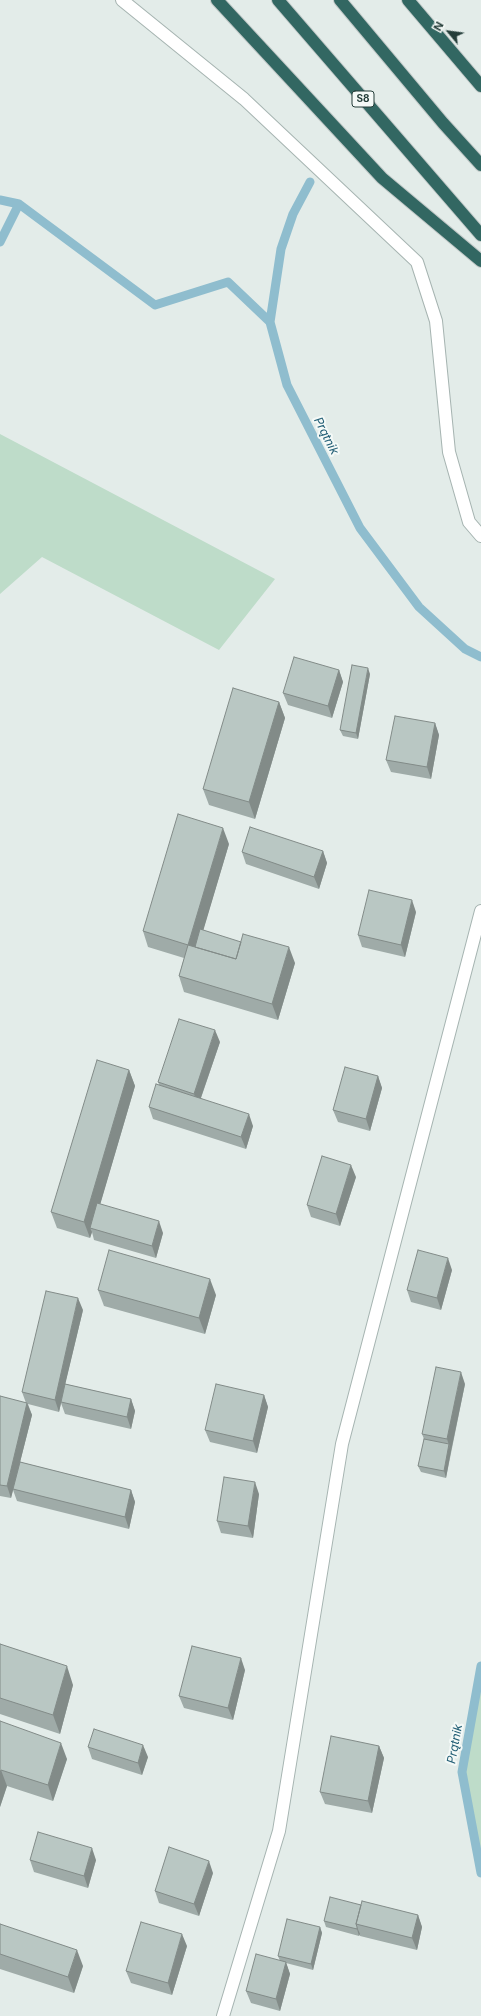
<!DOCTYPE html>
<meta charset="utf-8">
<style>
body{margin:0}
#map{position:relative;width:481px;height:2016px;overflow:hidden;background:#e3ece9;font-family:Inter,sans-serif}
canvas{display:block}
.north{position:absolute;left:429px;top:12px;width:40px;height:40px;-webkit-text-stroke:3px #f4f9f7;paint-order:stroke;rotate:299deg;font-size:11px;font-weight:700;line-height:16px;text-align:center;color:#243d39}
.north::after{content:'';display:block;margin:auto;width:14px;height:18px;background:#243d39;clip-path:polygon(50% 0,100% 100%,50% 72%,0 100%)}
</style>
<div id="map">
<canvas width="481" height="2016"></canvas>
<div class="north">N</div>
</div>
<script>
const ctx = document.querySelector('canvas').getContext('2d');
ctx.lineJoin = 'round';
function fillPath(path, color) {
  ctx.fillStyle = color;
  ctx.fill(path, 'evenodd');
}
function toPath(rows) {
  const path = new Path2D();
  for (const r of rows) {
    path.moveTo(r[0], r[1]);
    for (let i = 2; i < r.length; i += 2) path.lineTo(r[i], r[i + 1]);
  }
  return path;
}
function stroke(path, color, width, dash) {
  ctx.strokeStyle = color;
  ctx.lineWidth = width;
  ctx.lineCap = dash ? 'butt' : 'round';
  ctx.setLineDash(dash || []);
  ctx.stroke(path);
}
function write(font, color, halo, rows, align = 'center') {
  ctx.font = font + ' Inter,sans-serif';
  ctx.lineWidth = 4;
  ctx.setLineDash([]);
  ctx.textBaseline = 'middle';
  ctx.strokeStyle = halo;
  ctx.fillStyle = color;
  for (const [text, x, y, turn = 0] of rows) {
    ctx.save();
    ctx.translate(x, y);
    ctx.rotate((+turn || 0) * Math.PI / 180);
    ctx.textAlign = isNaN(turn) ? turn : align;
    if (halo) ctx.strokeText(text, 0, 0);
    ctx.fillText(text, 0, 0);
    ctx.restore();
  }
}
fillPath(toPath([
 [0,434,275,579,219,650,42,557,0,594],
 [481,1666,481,1866,462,1772]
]), '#bedcc9');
stroke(toPath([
 [310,182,293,214,281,249,270,322,287,385,360,528,419,607,465,649,481,657],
 [0,200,19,204],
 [0,242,19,204,155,305,228,282,270,322],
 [481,1666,462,1772,481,1873]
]), '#8fbdce', 9);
const minor = toPath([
 [122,0,244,99,417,262,436,321,449,452,469,522,481,536],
 [223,2016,279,1831,342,1444,481,911]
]);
const highway = toPath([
 [217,0,382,178,481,261],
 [278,0,481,235],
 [340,0,443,123,481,165],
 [408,0,481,86]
]);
stroke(minor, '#a6b4b1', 14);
stroke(highway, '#c2c9c8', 14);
stroke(minor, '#fff', 12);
stroke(highway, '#326762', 12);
fillPath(toPath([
 [339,670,343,682,332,718,288,705,283,693],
 [370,674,358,739,343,736,340,730],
 [279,702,285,718,255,819,209,805,203,789],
 [435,723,439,735,431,779,391,772,386,760],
 [229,844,203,930,295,963,278,1020,184,992,179,976,184,958,148,947,143,931],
 [323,851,327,863,319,889,246,864,242,852],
 [416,912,405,957,362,947,358,935],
 [220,1042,201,1098,253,1126,246,1149,153,1119,149,1107,159,1084,158,1082],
 [129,1070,135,1086,100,1204,163,1233,156,1258,94,1240,92,1232,90,1238,57,1228,51,1212],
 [378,1076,382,1088,370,1131,338,1122,333,1110],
 [356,1177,340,1226,311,1217,307,1205],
 [452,1270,441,1310,411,1302,407,1290],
 [98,1290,216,1295,205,1334,104,1306],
 [83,1310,65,1384,131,1399,135,1411,131,1429,65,1414,61,1403,59,1412,28,1404,32,1415,20,1462,131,1490,135,1502,129,1529,17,1501,13,1490,11,1498,0,1496,0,1396,26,1403,22,1392],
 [465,1384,446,1478,421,1472,418,1466,424,1439,422,1434],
 [264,1395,268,1407,257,1453,210,1442,205,1430],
 [259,1494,253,1538,221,1533,217,1521],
 [0,1644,73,1685,60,1734,0,1714],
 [245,1670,233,1720,184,1708,179,1696],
 [0,1721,67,1759,53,1801,7,1786,0,1807],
 [379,1746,384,1758,372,1813,325,1804,320,1792],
 [88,1747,148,1757,142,1775,92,1759],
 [30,1860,96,1860,88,1888,34,1872],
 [213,1873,199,1916,159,1903,155,1891],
 [361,1905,418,1915,422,1927,417,1950,360,1936,360,1934,359,1936,326,1927,324,1921],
 [0,1924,83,1966,74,1993,0,1969],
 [320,1927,322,1933,313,1970,286,1963,290,1974,280,2011,251,2003,246,1991,280,1961,278,1956],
 [187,1946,172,1995,131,1983,126,1971]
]), '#9faba8');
fillPath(toPath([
 [368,668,370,674,358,739,356,733],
 [339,670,343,682,332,718,328,706],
 [279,702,285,718,255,819,249,802],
 [435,723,439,735,431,779,427,767],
 [223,828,229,844,196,955,188,945],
 [323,851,327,863,319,889,314,877],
 [412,900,416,912,405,957,401,945],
 [289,947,295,963,278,1020,272,1004],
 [215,1030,220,1042,198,1106,194,1094],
 [129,1070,135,1086,93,1229,90,1228,92,1232,90,1238,84,1222],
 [378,1076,382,1088,370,1131,366,1119],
 [249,1114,253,1126,246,1149,241,1137],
 [351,1165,356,1177,340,1226,336,1214],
 [159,1221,163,1233,156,1258,152,1246],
 [448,1258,452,1270,441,1310,437,1298],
 [210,1279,216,1295,205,1334,199,1318],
 [78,1298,83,1310,61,1402,61,1403,59,1412,55,1400],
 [461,1372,465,1384,451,1451,447,1439],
 [264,1395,268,1407,257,1453,253,1441],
 [131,1399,135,1411,131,1429,127,1417],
 [27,1403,32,1415,11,1498,7,1486],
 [449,1444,451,1451,446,1478,444,1471],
 [255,1482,259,1494,253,1538,248,1526],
 [131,1490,135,1502,129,1529,125,1517],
 [241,1658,245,1670,233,1720,228,1708],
 [67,1666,73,1685,60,1734,53,1715],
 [61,1743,67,1759,53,1801,48,1785],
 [143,1745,148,1757,142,1775,138,1763],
 [379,1746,384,1758,372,1813,368,1801],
 [1,1770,7,1786,0,1807,0,1773],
 [92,1848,96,1860,88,1888,84,1876],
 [209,1861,213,1873,199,1916,194,1904],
 [418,1915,422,1927,417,1950,412,1938],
 [320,1927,322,1933,313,1970,311,1964],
 [357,1927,360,1934,359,1936,357,1929],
 [182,1934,187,1946,172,1995,168,1983],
 [77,1950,83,1966,74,1993,68,1977],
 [286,1962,290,1974,280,2011,276,1999]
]), '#828b88');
const building = toPath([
 [294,657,339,670,328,706,283,693,294,657],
 [352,665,368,668,356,733,340,730,352,665],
 [233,688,279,702,249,802,203,789,233,688],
 [395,716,435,723,427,767,386,760,395,716],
 [178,814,223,828,188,945,143,931,178,814],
 [250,827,323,851,314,877,242,852,250,827],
 [369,890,412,900,401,945,358,935,369,890],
 [200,929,241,942,236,959,195,947,200,929],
 [243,934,289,947,272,1004,179,976,188,945,236,959,243,934],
 [179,1019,215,1030,194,1094,158,1082,179,1019],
 [97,1060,129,1070,84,1222,51,1212,97,1060],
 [345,1067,378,1076,366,1119,333,1110,345,1067],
 [156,1084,249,1114,241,1137,149,1107,156,1084],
 [322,1156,351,1165,336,1214,307,1205,322,1156],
 [97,1203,159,1221,152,1246,90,1228,97,1203],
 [109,1250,210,1279,199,1318,98,1290,109,1250],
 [418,1250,448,1258,437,1298,407,1290,418,1250],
 [46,1291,78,1298,55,1400,22,1392,46,1291],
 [436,1367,461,1372,447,1439,422,1434,436,1367],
 [65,1384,131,1399,127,1417,61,1402,65,1384],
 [216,1384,264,1395,253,1441,205,1430,216,1384],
 [0,1396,27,1403,7,1486,0,1485,0,1396],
 [424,1439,449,1444,444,1471,418,1466,424,1439],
 [20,1462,131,1490,125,1517,13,1489,20,1462],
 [224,1477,255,1482,248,1526,217,1521,224,1477],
 [0,1644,67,1666,53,1715,0,1698,0,1644],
 [192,1646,241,1658,228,1708,179,1696,192,1646],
 [0,1721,61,1743,48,1785,1,1770,0,1773,0,1721],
 [94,1729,143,1745,138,1763,88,1747,94,1729],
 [331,1736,379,1746,368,1801,320,1792,331,1736],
 [38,1832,92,1848,84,1876,30,1860,38,1832],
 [169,1847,209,1861,194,1904,155,1891,169,1847],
 [330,1897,361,1905,356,1924,357,1927,357,1929,324,1921,330,1897],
 [362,1901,418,1915,412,1938,356,1924,362,1901],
 [287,1919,320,1927,311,1964,278,1956,287,1919],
 [141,1922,182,1934,168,1983,126,1971,141,1922],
 [0,1924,77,1950,68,1977,0,1954,0,1924],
 [256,1954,286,1962,276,1999,246,1991,256,1954]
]);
fillPath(building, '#b9c7c3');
stroke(building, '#828b88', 1);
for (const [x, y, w] of [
 [363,99,22]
]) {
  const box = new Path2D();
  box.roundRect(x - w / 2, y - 8, w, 16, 3);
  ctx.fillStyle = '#f4f9f7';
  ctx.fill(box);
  stroke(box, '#243d39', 1);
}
write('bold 10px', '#243d39', null, [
 ["S8",363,99]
]);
write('italic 12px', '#225e75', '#f4f9f7', [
 ["Prątnik",326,436,63],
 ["Prątnik",455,1744,-80]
]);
</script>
